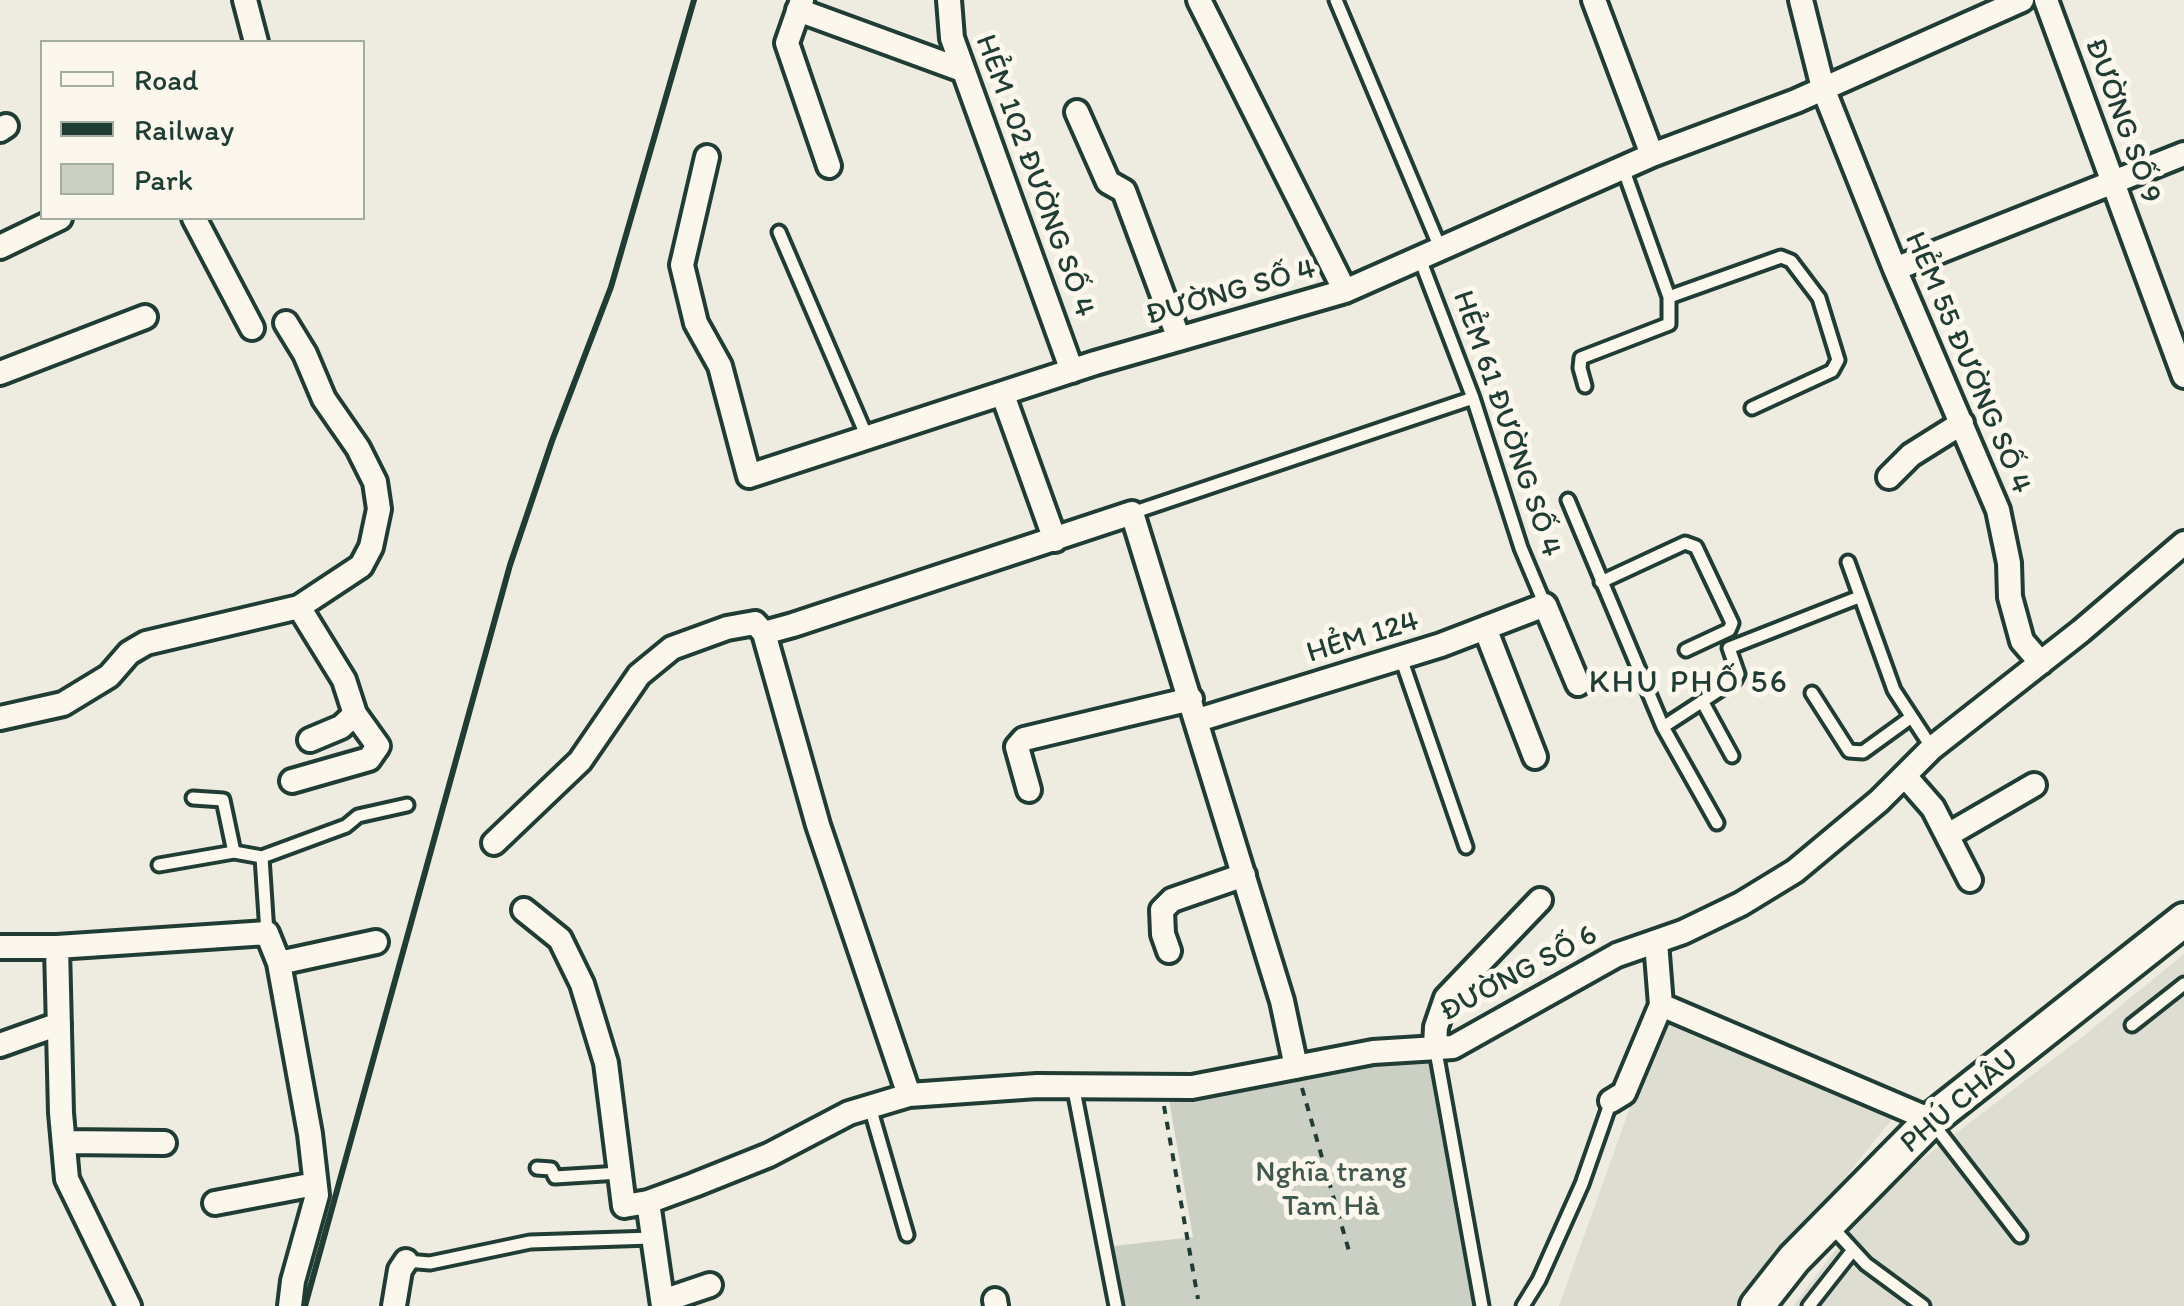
<!DOCTYPE html>
<meta charset="utf-8">
<style>
body{margin:0}
#map{position:relative;width:2184px;height:1306px;overflow:hidden;background:#eeece1;font-family:Itim,sans-serif}
canvas{display:block}
.legend{position:absolute;left:40px;top:40px;width:325px;height:180px;box-sizing:border-box;background:#fbf7ec;border:2px solid #a3ada2;margin:0;padding:12px 18px;list-style:none;font-size:30px;color:#1f3d34}
.legend li{display:flex;align-items:center;gap:20px;height:50px}
.legend b{width:50px;border:2px solid #a3ada2}
</style>
<div id="map">
<canvas width="2184" height="1306"></canvas>
<ul class="legend">
<li><b style="height:12px;background:#fbf7ec"></b>Road</li>
<li><b style="height:12px;background:#1f3d34"></b>Railway</li>
<li><b style="height:28px;background:#cbcfc4"></b>Park</li>
</ul>
</div>
<script>
const ctx = document.querySelector('canvas').getContext('2d');
ctx.lineJoin = 'round';
function fillPath(path, color) {
  ctx.fillStyle = color;
  ctx.fill(path, 'evenodd');
}
function toPath(rows) {
  const path = new Path2D();
  for (const r of rows) {
    path.moveTo(r[0], r[1]);
    for (let i = 2; i < r.length; i += 2) path.lineTo(r[i], r[i + 1]);
  }
  return path;
}
function stroke(path, color, width, dash) {
  ctx.strokeStyle = color;
  ctx.lineWidth = width;
  ctx.lineCap = dash ? 'butt' : 'round';
  ctx.setLineDash(dash || []);
  ctx.stroke(path);
}
function write(font, color, halo, rows, align = 'center') {
  ctx.font = font + ' Itim,sans-serif';
  ctx.lineWidth = 10;
  ctx.setLineDash([]);
  ctx.textBaseline = 'middle';
  ctx.strokeStyle = halo;
  ctx.fillStyle = color;
  for (const [text, x, y, turn = 0] of rows) {
    ctx.save();
    ctx.translate(x, y);
    ctx.rotate((+turn || 0) * Math.PI / 180);
    ctx.textAlign = isNaN(turn) ? turn : align;
    if (halo) ctx.strokeText(text, 0, 0);
    ctx.fillText(text, 0, 0);
    ctx.restore();
  }
}
fillPath(toPath([
 [2184,954,2184,1306,1793,1306,1880,1191,2081,1038],
 [1662,1018,1892,1119,1742,1306,1559,1306]
]), '#ddddd2');
fillPath(toPath([
 [1418,1057,1430,1064,1475,1306,1123,1306,1114,1246,1193,1237,1169,1100]
]), '#cbcfc4');
const lane = toPath([
 [1336,0,1441,250],
 [779,232,867,437],
 [1420,259,1473,398,1521,548,1545,605],
 [1669,297,1781,257,1791,261,1819,298,1838,360,1832,371,1752,408],
 [1585,386,1580,368,1581,358,1669,324,1669,297,1623,168],
 [1568,500,1663,727],
 [1132,513,1473,398],
 [1848,562,1894,690,1932,748],
 [1601,582,1685,543,1696,547,1732,623,1729,630,1686,650],
 [1401,658,1466,847],
 [1812,693,1849,751,1863,752,1910,718],
 [1702,701,1732,756],
 [193,798,223,800,234,852],
 [1717,823,1663,727,1735,680,1738,674,1729,648,1859,597],
 [262,857,267,933],
 [159,865,234,852,262,857,346,826,358,816,407,805],
 [2132,1025,2184,984],
 [1435,1046,1482,1306],
 [1073,1085,1116,1306],
 [870,1107,907,1235],
 [1931,1121,2020,1236],
 [537,1168,551,1169,555,1177,620,1173],
 [1832,1227,1866,1264,1923,1306],
 [406,1261,430,1263,530,1242,652,1238],
 [1523,1306,1539,1280,1582,1184,1611,1101],
 [1809,1306,1853,1250]
]);
const street = toPath([
 [245,0,256,42],
 [802,0,787,43,829,166],
 [949,0,952,38,1072,371],
 [1199,0,1345,291],
 [1594,0,1652,155],
 [1801,0,1823,88,1895,269,1998,510,2009,563,2010,597,2022,641,2041,663],
 [2046,0,2184,376],
 [798,10,962,70],
 [1077,112,1108,182,1124,191,1179,339],
 [0,130,6,126],
 [707,157,682,265,696,323,720,366,749,476,1095,363,1345,291,1652,155,1796,101,2022,0],
 [194,218,252,328],
 [0,247,60,218],
 [1895,269,2184,154],
 [0,373,145,317],
 [1003,395,1055,540],
 [1889,477,1911,455,1962,423],
 [299,607,344,680,355,714,341,727,310,740],
 [1485,628,1535,757],
 [764,633,818,825,909,1095],
 [0,718,63,704,109,676,129,653,146,643,299,607,361,566,371,547,379,509,375,482,358,448,324,399,305,354,286,323],
 [1198,720,1441,645,1545,605,1578,684],
 [1905,776,1933,808,1970,880],
 [292,781,369,759,378,746,355,714],
 [1029,790,1017,747,1024,739,1191,699],
 [1948,835,2034,785],
 [494,843,580,761,639,675,672,648,727,628,755,623,764,633,793,625,1132,513,1282,1001,1296,1067],
 [524,910,560,939,582,984,606,1063,624,1206,648,1202,694,1185,769,1155,849,1113,909,1095,1037,1086,1192,1087,1373,1052,1453,1047,1617,955,1683,932,1741,904,1795,871,1879,801,1932,748,2081,631,2184,543],
 [1656,942,1661,1005,1931,1120],
 [0,947,57,947,267,933,279,963,310,1134,317,1195,293,1281,290,1306],
 [57,947,61,1113,67,1179,129,1306],
 [1169,951,1163,934,1162,910,1172,900,1244,875],
 [279,963,376,942],
 [0,1045,59,1024],
 [1435,1046,1436,1027,1446,998,1540,900],
 [1611,1101,1624,1093,1661,1005],
 [64,1142,164,1143],
 [648,1202,663,1306],
 [215,1203,315,1184],
 [995,1300,996,1306],
 [663,1301,710,1285],
 [394,1306,400,1270,406,1261]
]);
const secondary = toPath([
 [1757,1306,1794,1259,1931,1120,2184,920]
]);
stroke(lane, '#1f3d34', 19);
stroke(street, '#1f3d34', 30);
stroke(secondary, '#1f3d34', 40);
stroke(toPath([
 [1302,1088,1349,1251],
 [1164,1106,1198,1299]
]), '#1f3d34', 4, [8, 8]);
stroke(lane, '#fbf7ec', 11);
stroke(street, '#fbf7ec', 22);
stroke(secondary, '#fbf7ec', 32);
stroke(toPath([
 [305,1306,510,565,552,441,611,287,694,0]
]), '#1f3d34', 6);
write('30px', '#1f3d34', '#fbf7ec', [
 ["ĐƯỜNG SỐ 9",2122,121,70],
 ["HẺM 102 ĐƯỜNG SỐ 4",1034,176,70],
 ["ĐƯỜNG SỐ 4",1231,293,-16],
 ["HẺM 55 ĐƯỜNG SỐ 4",1967,363,67],
 ["HẺM 61 ĐƯỜNG SỐ 4",1506,424,71],
 ["HẺM 124",1363,638,-17],
 ["ĐƯỜNG SỐ 6",1519,974,-28],
 ["PHÚ CHÂU",1960,1102,-40]
]);
write('30px', '#415a51', '#fbf7ec', [
 ["Nghĩa trang",1331,1173],
 ["Tam Hà",1331,1207]
]);
ctx.letterSpacing = '2.5px';
write('32px', '#1f3d34', '#fbf7ec', [
 ["KHU PHỐ 56",1689,684]
]);
ctx.letterSpacing = '0px';
</script>
